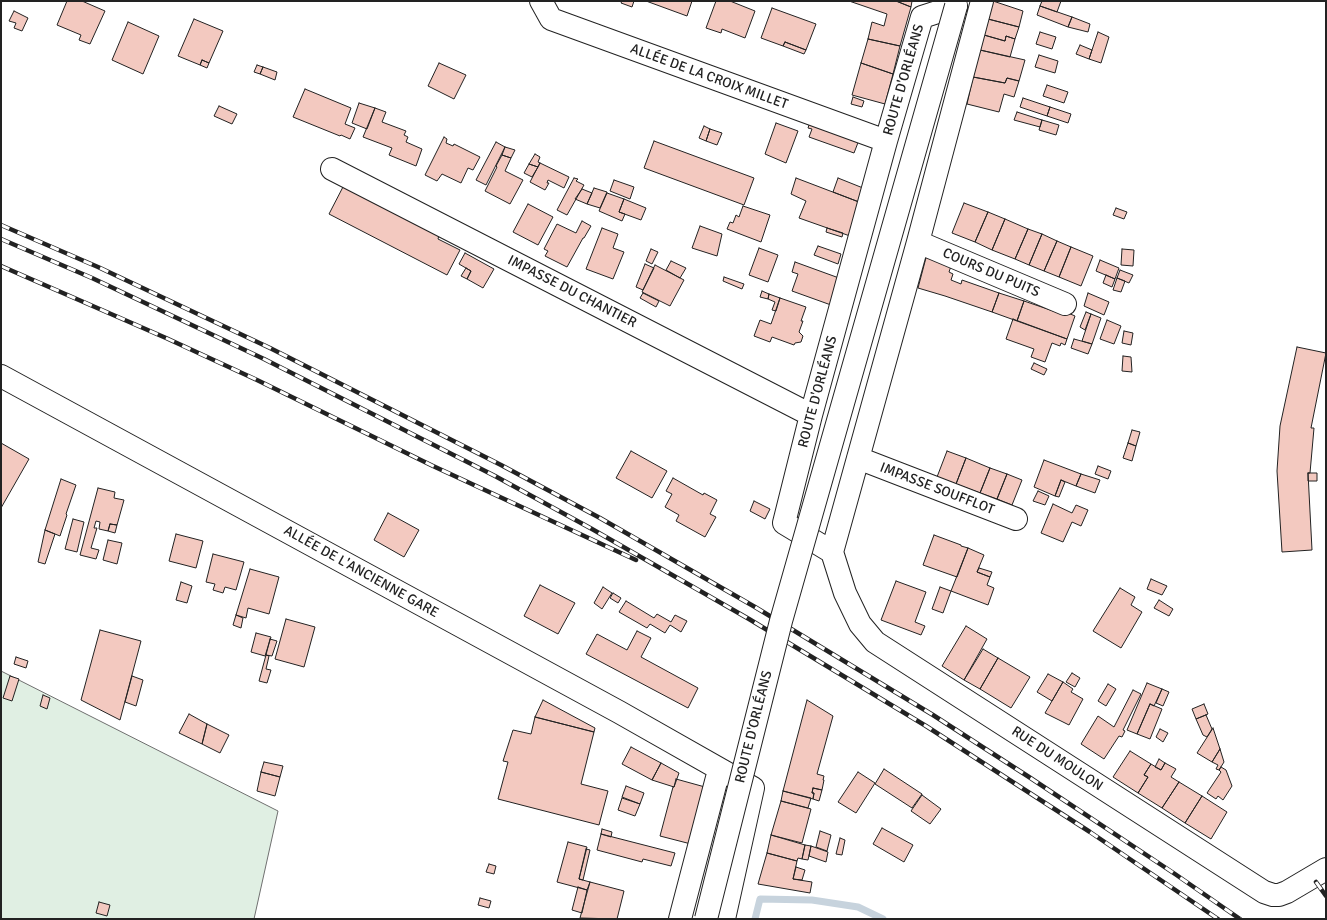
<!DOCTYPE html>
<meta charset="utf-8">
<style>
body{margin:0}
#map{position:relative;width:1327px;height:920px;overflow:hidden;background:#fff;font-family:Signika,sans-serif}
canvas{display:block}
.frame{position:absolute;inset:0;border:2px solid #222;pointer-events:none}
</style>
<div id="map">
<canvas width="1327" height="920"></canvas>
<div class="frame"></div>
</div>
<script>
const ctx = document.querySelector('canvas').getContext('2d');
ctx.lineJoin = 'round';
function fillPath(path, color) {
  ctx.fillStyle = color;
  ctx.fill(path, 'evenodd');
}
function toPath(rows) {
  const path = new Path2D();
  for (const r of rows) {
    path.moveTo(r[0], r[1]);
    for (let i = 2; i < r.length; i += 2) path.lineTo(r[i], r[i + 1]);
  }
  return path;
}
function stroke(path, color, width, dash) {
  ctx.strokeStyle = color;
  ctx.lineWidth = width;
  ctx.lineCap = dash ? 'butt' : 'round';
  ctx.setLineDash(dash || []);
  ctx.stroke(path);
}
function write(font, color, halo, rows, align = 'center') {
  ctx.font = font + ' Signika,sans-serif';
  ctx.lineWidth = 3;
  ctx.setLineDash([]);
  ctx.textBaseline = 'middle';
  ctx.strokeStyle = halo;
  ctx.fillStyle = color;
  for (const [text, x, y, turn = 0] of rows) {
    ctx.save();
    ctx.translate(x, y);
    ctx.rotate((+turn || 0) * Math.PI / 180);
    ctx.textAlign = isNaN(turn) ? turn : align;
    if (halo) ctx.strokeText(text, 0, 0);
    ctx.fillText(text, 0, 0);
    ctx.restore();
  }
}
const green = toPath([
 [1,671,278,811,254,919,1,919,1,671]
]);
fillPath(green, '#e0efe3');
stroke(green, '#6f6f6f', 1);
stroke(toPath([
 [755,919,760,899,812,900,858,907,883,919]
]), '#c7d3dd', 7);
const building = toPath([
 [67,1,82,1,105,11,90,44,79,40,81,35,57,25,67,1],
 [622,1,634,1,632,7,621,3,622,1],
 [646,1,692,1,687,16,646,1],
 [716,1,730,1,755,11,745,38,722,29,721,33,706,28,716,1],
 [849,1,896,1,911,7,900,46,868,39,872,22,884,26,887,14,849,1],
 [896,1,912,1,911,7,896,1],
 [993,1,1023,11,1019,27,988,19,993,1],
 [1042,1,1061,1,1057,12,1040,6,1042,1],
 [1040,6,1072,17,1068,27,1037,15,1040,6],
 [772,8,816,24,806,50,785,42,783,46,761,38,772,8],
 [14,11,28,18,22,31,14,28,16,23,9,21,14,11],
 [1072,17,1090,24,1088,32,1068,27,1072,17],
 [194,19,223,31,209,63,202,60,200,65,178,56,194,19],
 [988,19,1019,27,1015,39,1006,36,1005,41,984,35,988,19],
 [128,22,159,36,143,74,112,60,128,22],
 [1040,32,1056,37,1052,49,1036,44,1040,32],
 [1098,32,1109,37,1101,63,1089,59,1098,32],
 [984,35,1005,41,1006,36,1015,39,1010,57,980,50,984,35],
 [868,39,900,46,893,74,861,63,868,39],
 [785,42,806,50,804,54,783,46,785,42],
 [1080,45,1092,50,1089,59,1076,54,1080,45],
 [980,50,1025,60,1019,81,1007,78,1005,83,973,77,980,50],
 [1039,55,1058,61,1055,73,1035,67,1039,55],
 [202,60,209,63,207,68,200,65,202,60],
 [439,63,466,75,454,99,428,86,439,63],
 [861,63,893,74,885,104,852,95,861,63],
 [257,65,263,67,260,74,254,72,257,65],
 [263,67,277,72,275,80,260,74,263,67],
 [973,77,1005,83,1007,78,1019,81,1014,97,1004,94,999,112,967,104,973,77],
 [1047,85,1068,92,1064,103,1043,96,1047,85],
 [305,89,351,108,345,124,355,128,350,139,341,135,340,136,293,117,305,89],
 [853,97,864,101,862,107,851,104,853,97],
 [1023,98,1050,107,1047,116,1020,107,1023,98],
 [359,103,375,108,367,129,352,123,359,103],
 [219,106,237,114,232,124,214,116,219,106],
 [1050,107,1071,114,1068,123,1047,116,1050,107],
 [375,108,386,112,382,122,406,131,404,135,408,137,406,142,422,149,416,166,389,155,392,148,363,137,375,108],
 [1017,112,1042,120,1040,127,1014,120,1017,112],
 [1042,120,1059,125,1056,135,1039,130,1042,120],
 [810,122,859,140,854,153,809,137,812,129,808,128,810,122],
 [776,123,798,131,786,163,765,154,776,123],
 [704,126,710,129,706,141,699,138,704,126],
 [710,129,722,133,717,145,706,141,710,129],
 [444,137,447,139,446,143,453,146,454,144,480,157,473,170,468,168,461,183,442,174,437,181,425,175,444,137],
 [654,141,754,178,744,205,644,168,654,141],
 [496,142,505,147,486,185,476,180,496,142],
 [505,147,515,150,511,158,502,155,505,147],
 [535,154,540,157,538,162,540,163,538,167,529,164,535,154],
 [502,155,511,158,505,171,523,180,510,204,485,191,497,167,496,166,502,155],
 [540,163,569,177,564,188,548,180,547,183,549,183,545,190,530,182,540,163],
 [529,164,538,167,532,177,524,173,529,164],
 [574,178,578,179,576,181,584,185,567,215,557,210,574,178],
 [796,178,859,202,850,236,799,218,806,201,791,194,796,178],
 [838,178,863,188,859,202,833,192,838,178],
 [614,180,634,187,630,199,610,191,614,180],
 [344,185,439,235,438,239,460,250,447,275,329,214,344,185],
 [594,188,607,192,600,208,587,204,594,188],
 [582,189,592,193,587,204,575,199,582,189],
 [607,193,624,199,619,212,625,214,622,221,599,211,607,193],
 [624,199,646,208,641,220,619,212,624,199],
 [964,203,988,212,975,242,952,233,964,203],
 [528,204,553,217,538,245,513,232,528,204],
 [743,206,770,215,761,242,727,229,730,222,733,223,736,215,739,217,743,206],
 [1116,208,1127,212,1124,219,1113,215,1116,208],
 [988,212,1005,219,992,250,975,242,988,212],
 [1005,219,1028,229,1015,259,992,250,1005,219],
 [582,221,591,226,584,238,583,238,567,267,545,256,548,251,544,249,557,224,576,233,582,221],
 [700,226,722,234,717,256,692,248,700,226],
 [602,228,618,234,613,248,624,252,613,279,586,269,602,228],
 [827,228,843,233,842,237,826,232,827,228],
 [1028,229,1042,234,1029,265,1015,259,1028,229],
 [1042,234,1057,241,1044,271,1029,265,1042,234],
 [1057,241,1071,247,1059,277,1044,271,1057,241],
 [818,246,841,254,838,264,814,255,818,246],
 [1071,247,1093,256,1081,286,1059,277,1071,247],
 [759,248,778,255,768,282,749,275,759,248],
 [651,249,658,252,652,264,646,261,651,249],
 [1122,249,1134,250,1133,266,1121,265,1122,249],
 [465,253,494,269,483,288,467,279,471,271,459,264,465,253],
 [927,254,952,263,949,272,953,274,951,280,961,284,962,280,999,293,992,312,945,296,918,288,927,254],
 [1100,260,1119,268,1115,279,1096,271,1100,260],
 [671,261,686,268,680,278,666,270,671,261],
 [795,262,839,278,831,305,792,291,798,274,792,272,795,262],
 [645,264,654,268,643,290,636,287,645,264],
 [655,265,684,280,670,306,642,292,655,265],
 [466,268,471,271,467,279,461,276,466,268],
 [1120,270,1133,275,1129,283,1117,278,1120,270],
 [1106,275,1115,279,1112,287,1103,283,1106,275],
 [724,277,744,284,742,289,723,281,724,277],
 [1117,278,1125,281,1121,292,1113,290,1117,278],
 [762,291,769,294,768,299,760,297,762,291],
 [643,293,659,301,656,307,640,298,643,293],
 [999,293,1024,301,1017,321,992,312,999,293],
 [1088,293,1109,302,1104,315,1084,306,1088,293],
 [769,294,780,298,776,311,772,310,775,302,768,299,769,294],
 [780,298,806,307,801,321,803,321,799,332,803,336,801,342,795,343,794,345,772,337,770,342,754,336,760,320,771,324,780,298],
 [1024,301,1065,315,1066,312,1075,316,1067,339,1017,321,1024,301],
 [1086,312,1091,314,1085,330,1080,327,1086,312],
 [1091,314,1101,318,1092,344,1082,341,1091,314],
 [1013,319,1067,339,1065,345,1061,343,1060,346,1052,343,1045,362,1031,357,1034,349,1006,339,1013,319],
 [1107,320,1121,326,1114,344,1100,339,1107,320],
 [1124,331,1133,333,1131,345,1122,343,1124,331],
 [1074,339,1092,344,1088,354,1071,348,1074,339],
 [1297,347,1326,353,1311,428,1314,428,1310,473,1308,473,1312,550,1282,552,1277,471,1280,426,1297,347],
 [1123,356,1131,357,1132,372,1122,371,1123,356],
 [1034,363,1047,369,1044,375,1031,369,1034,363],
 [1132,430,1140,432,1136,446,1128,443,1132,430],
 [1,443,29,459,1,508,1,443],
 [1128,443,1136,446,1132,461,1123,458,1128,443],
 [631,451,667,471,652,498,616,478,631,451],
 [947,451,966,458,956,484,937,477,947,451],
 [966,458,990,468,980,493,956,484,966,458],
 [1044,460,1081,474,1076,486,1061,480,1055,496,1034,487,1044,460],
 [1098,466,1111,471,1108,479,1095,474,1098,466],
 [990,468,1007,474,997,499,980,493,990,468],
 [1308,473,1317,473,1317,481,1308,481,1308,473],
 [1007,474,1022,480,1012,505,997,499,1007,474],
 [1081,474,1100,480,1095,493,1076,486,1081,474],
 [673,478,703,495,704,493,717,500,710,514,716,517,705,537,676,521,679,515,665,507,672,494,666,491,673,478],
 [61,479,76,485,66,514,67,515,60,536,45,530,61,479],
 [1061,480,1065,482,1059,497,1055,496,1061,480],
 [98,488,115,492,114,498,124,500,117,525,110,524,108,531,99,529,100,522,96,521,94,528,97,528,91,548,99,550,96,559,80,555,98,488],
 [1038,491,1049,496,1045,505,1033,501,1038,491],
 [754,501,770,509,765,519,750,511,754,501],
 [1053,504,1072,513,1076,505,1088,510,1081,526,1072,522,1063,542,1041,533,1053,504],
 [388,513,419,530,404,557,374,540,388,513],
 [73,519,84,522,77,552,65,549,73,519],
 [110,524,117,525,115,533,108,531,110,524],
 [45,530,55,534,45,564,38,562,45,530],
 [176,534,203,541,196,568,169,561,176,534],
 [934,535,961,545,961,546,968,548,957,577,923,565,934,535],
 [108,540,122,543,117,564,103,560,108,540],
 [968,548,984,555,977,572,990,577,987,585,994,588,988,605,951,591,968,548],
 [213,554,244,562,236,590,225,587,223,593,213,590,215,584,206,582,213,554],
 [979,568,992,572,990,577,977,572,979,568],
 [250,569,279,577,269,614,248,608,246,618,236,615,250,569],
 [1151,579,1167,586,1162,595,1147,589,1151,579],
 [896,581,926,592,915,622,925,626,921,635,881,620,896,581],
 [181,582,192,586,187,603,176,600,181,582],
 [540,585,575,603,558,634,524,616,540,585],
 [603,587,612,593,602,609,594,603,603,587],
 [940,587,951,591,943,613,932,609,940,587],
 [1120,588,1135,597,1131,605,1142,612,1121,648,1093,631,1120,588],
 [613,593,621,598,618,603,610,598,613,593],
 [1159,600,1173,609,1169,616,1154,608,1159,600],
 [626,601,654,618,657,614,671,622,675,615,687,621,681,632,670,625,665,633,650,624,647,628,619,612,626,601],
 [236,615,243,618,241,628,233,625,236,615],
 [286,619,315,627,304,667,275,659,286,619],
 [966,626,987,639,964,680,942,666,966,626],
 [100,630,141,641,120,720,81,700,100,630],
 [637,631,651,638,641,657,698,688,688,708,586,654,597,634,627,650,637,631],
 [256,633,271,637,265,656,251,652,256,633],
 [270,639,277,641,272,656,266,655,270,639],
 [983,649,998,658,980,689,964,680,983,649],
 [266,655,269,656,266,669,271,670,267,683,259,681,266,655],
 [16,657,28,661,26,668,14,664,16,657],
 [998,658,1030,677,1011,708,980,689,998,658],
 [1072,673,1080,678,1075,687,1066,682,1072,673],
 [1048,674,1063,682,1052,701,1037,692,1048,674],
 [10,676,19,679,12,701,3,698,10,676],
 [132,676,143,680,136,706,125,702,132,676],
 [1063,682,1073,689,1071,692,1083,699,1069,725,1045,713,1063,682],
 [1147,683,1162,689,1154,706,1150,704,1137,734,1127,730,1147,683],
 [1108,684,1116,689,1106,706,1098,701,1108,684],
 [1162,689,1169,692,1163,706,1156,703,1162,689],
 [1133,690,1141,694,1123,730,1125,731,1122,737,1119,736,1104,759,1081,744,1098,716,1114,727,1133,690],
 [43,695,50,698,47,709,40,706,43,695],
 [543,700,595,728,594,732,535,717,543,700],
 [807,700,833,716,817,774,824,776,823,780,824,780,822,790,813,788,812,793,814,793,813,799,783,791,807,700],
 [1150,704,1162,709,1150,739,1137,734,1150,704],
 [1204,704,1208,714,1196,719,1192,709,1204,704],
 [189,714,207,724,202,744,179,733,189,714],
 [1206,715,1212,729,1207,737,1203,735,1196,719,1206,715],
 [535,717,594,732,581,784,608,791,599,825,498,799,508,762,503,761,513,730,531,734,535,717],
 [207,724,229,735,220,753,202,744,207,724],
 [1213,728,1220,749,1212,762,1197,753,1213,728],
 [1160,729,1168,733,1163,742,1156,737,1160,729],
 [631,747,661,763,652,780,622,764,631,747],
 [1220,749,1224,762,1219,770,1216,769,1218,765,1212,762,1220,749],
 [1130,751,1151,764,1144,775,1148,777,1138,793,1113,777,1130,751],
 [1159,759,1165,763,1161,770,1155,767,1159,759],
 [264,762,283,766,280,777,261,772,264,762],
 [661,763,679,773,674,787,652,780,661,763],
 [1165,763,1176,769,1171,777,1179,782,1162,808,1138,793,1148,777,1144,775,1151,764,1161,770,1165,763],
 [1221,767,1226,770,1232,786,1223,800,1218,796,1216,799,1207,793,1221,772,1219,770,1221,767],
 [884,769,922,794,912,808,875,784,884,769],
 [261,772,280,777,275,796,257,791,261,772],
 [858,772,875,783,856,813,838,802,858,772],
 [676,779,705,787,691,844,660,836,673,787,674,787,676,779],
 [1179,782,1202,796,1185,823,1162,808,1179,782],
 [626,786,644,793,640,804,622,797,626,786],
 [813,788,822,790,819,801,813,799,814,793,812,793,813,788],
 [783,791,811,798,808,808,781,801,783,791],
 [922,795,941,809,930,824,911,811,922,795],
 [1202,796,1227,812,1211,839,1185,823,1202,796],
 [622,798,640,804,635,816,618,810,622,798],
 [781,801,811,809,802,843,771,835,781,801],
 [882,828,913,845,904,862,873,844,882,828],
 [602,829,612,832,611,837,601,834,602,829],
 [820,831,831,835,827,851,816,847,820,831],
 [601,834,675,853,671,866,643,859,642,862,597,850,601,834],
 [771,835,805,845,802,859,798,858,797,861,767,853,771,835],
 [840,838,845,840,842,855,836,854,840,838],
 [568,842,587,847,579,879,590,882,587,890,557,882,568,842],
 [805,845,811,846,808,860,802,859,805,845],
 [811,846,828,852,826,862,809,856,811,846],
 [586,849,590,850,583,880,579,879,586,849],
 [767,853,797,861,793,879,812,882,810,893,758,884,767,853],
 [489,864,496,866,494,874,486,872,489,864],
 [796,867,805,870,802,880,793,879,796,867],
 [590,882,624,891,617,919,580,918,590,882],
 [578,887,587,890,582,913,572,910,578,887],
 [480,898,491,901,489,908,478,905,480,898],
 [99,902,110,905,107,916,96,913,99,902]
]);
fillPath(building, '#f3c9c0');
stroke(building, '#222', 1);
const minor = toPath([
 [541,1,551,19,886,141],
 [332,169,811,415],
 [918,242,1065,304],
 [1,376,619,712,753,788,724,919],
 [858,458,1016,519],
 [832,552,845,593,860,624,875,642,1264,892,1273,895,1279,895,1287,892,1326,869],
 [832,552,784,523,811,415,886,141,922,17,956,6],
 [832,552,918,242,982,1],
 [680,919,719,770]
]);
stroke(minor, '#222', 24);
stroke(minor, '#fff', 22);
const rail = toPath([
 [1,225,98,267,270,348,501,465,600,518,755,607,933,715,1029,777,1175,874,1240,919],
 [1,239,92,278,264,359,495,476,592,529,749,619,926,726,1090,832,1218,919],
 [1,266,166,338,257,380,433,466,636,560],
 [1316,882,1326,896]
]);
stroke(rail, '#222', 4.5);
stroke(rail, '#fff', 3, [9]);
const majorBridge = toPath([
 [706,919,781,621,956,6]
]);
stroke(majorBridge, '#222', 24, []);
stroke(majorBridge, '#fff', 22);
write('14px', '#222', '#fff', [
 ["ALLÉE DE LA CROIX MILLET",709,77,20],
 ["ROUTE D'ORLÉANS",904,80,-74],
 ["COURS DU PUITS",991,273,23],
 ["IMPASSE DU CHANTIER",572,292,27],
 ["ROUTE D'ORLÉANS",818,392,-75],
 ["IMPASSE SOUFFLOT",937,489,21],
 ["ALLÉE DE L'ANCIENNE GARE",361,572,29],
 ["ROUTE D'ORLÉANS",754,727,-76],
 ["RUE DU MOULON",1057,759,33]
]);
</script>
